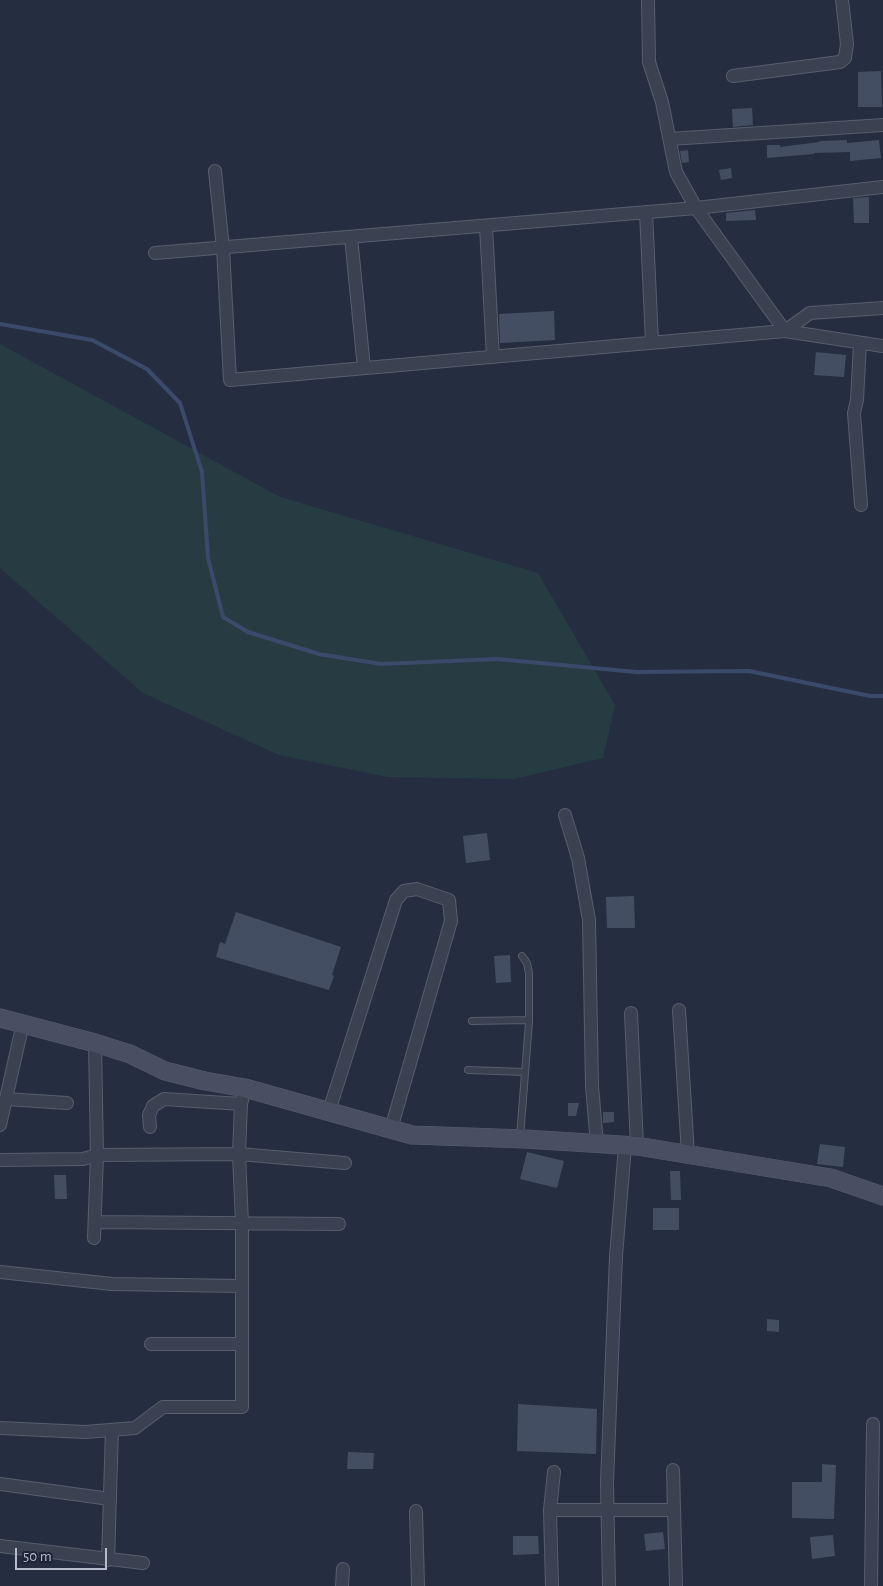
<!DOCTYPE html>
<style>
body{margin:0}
#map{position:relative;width:883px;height:1586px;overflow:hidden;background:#252e41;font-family:"Alegreya Sans",sans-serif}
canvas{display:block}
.scale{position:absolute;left:15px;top:1548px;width:92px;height:22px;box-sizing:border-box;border:2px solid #b6bccb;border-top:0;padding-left:6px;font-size:15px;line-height:18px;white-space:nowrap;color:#b6bccb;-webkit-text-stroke:4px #1e2536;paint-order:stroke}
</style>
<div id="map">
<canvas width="883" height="1586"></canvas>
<div class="scale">50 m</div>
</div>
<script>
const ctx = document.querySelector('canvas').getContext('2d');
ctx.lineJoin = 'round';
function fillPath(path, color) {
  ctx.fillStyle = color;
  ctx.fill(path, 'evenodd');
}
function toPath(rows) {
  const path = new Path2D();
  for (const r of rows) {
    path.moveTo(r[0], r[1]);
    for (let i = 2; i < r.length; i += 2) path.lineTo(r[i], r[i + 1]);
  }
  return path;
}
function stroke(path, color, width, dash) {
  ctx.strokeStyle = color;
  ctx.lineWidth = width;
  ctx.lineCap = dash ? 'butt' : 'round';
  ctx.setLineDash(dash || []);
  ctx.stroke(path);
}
fillPath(toPath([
 [0,344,280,497,538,573,615,705,603,758,514,779,388,777,279,755,143,693,0,568]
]), '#273c42');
stroke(toPath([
 [0,324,92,340,147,369,180,403,202,472,208,558,223,617,248,632,319,654,381,664,497,659,636,672,749,671,870,696,883,696]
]), '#3b4a6a', 4);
fillPath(toPath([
 [881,71,882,107,858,107,858,72],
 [752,108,753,125,733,127,732,109],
 [847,140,847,143,879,140,881,158,850,161,850,152,814,153,814,154,767,158,767,145,780,145,780,147,819,142,820,141],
 [688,150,689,162,682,163,680,151],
 [731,168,732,178,721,180,719,170],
 [869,197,869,223,854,223,853,198],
 [755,210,756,220,726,221,726,213],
 [554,311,555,340,500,343,499,314],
 [816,352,846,355,844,377,814,375],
 [487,833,490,860,466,863,463,836],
 [634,896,635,928,607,928,606,897],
 [236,912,341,947,332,975,334,976,329,990,216,957,220,942,225,944],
 [510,955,511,982,496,983,494,956],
 [568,1103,579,1103,576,1116,568,1116],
 [603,1112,614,1112,614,1122,603,1123],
 [820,1144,845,1147,843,1167,817,1164],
 [527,1152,564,1161,557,1188,520,1179],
 [670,1171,680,1171,681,1200,671,1200],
 [54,1175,66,1175,67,1199,55,1199],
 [653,1208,679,1208,679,1230,653,1230],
 [767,1319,779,1320,779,1332,767,1331],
 [518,1404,597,1409,596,1454,517,1451],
 [348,1452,374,1453,373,1469,347,1469],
 [822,1464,836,1465,834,1519,792,1518,792,1482,822,1482],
 [663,1532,665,1549,646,1551,644,1534],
 [833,1535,835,1556,812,1559,810,1537],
 [513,1536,538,1536,539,1554,513,1555]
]), '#444e63');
const lane = toPath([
 [472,1021,529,1020],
 [468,1070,525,1072],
 [520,1137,529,1022,529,973,527,963,522,956]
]);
const street = toPath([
 [648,0,649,62,662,102,676,172,696,208,785,331,810,313,883,308],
 [733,76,840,62,845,58,847,44,842,0],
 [670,139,883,125],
 [215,171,223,248,230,380,785,331,883,346],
 [646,212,652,342],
 [486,226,493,357],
 [351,237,364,368],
 [155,253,696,208,883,187],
 [860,343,857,400,854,413,861,505],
 [565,815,578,858,589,920,592,1086,597,1144],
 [679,1010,688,1154],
 [631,1013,637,1146],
 [6,1099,67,1103],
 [329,1111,396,900,404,891,417,889,449,900,451,921,391,1129],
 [0,1125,23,1023],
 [150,1127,149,1115,153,1106,164,1099,241,1104],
 [0,1160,83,1159,97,1155,239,1154,345,1163],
 [95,1222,339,1224],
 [94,1238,97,1155,95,1043],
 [0,1272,112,1284,242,1286],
 [151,1344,242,1344],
 [0,1428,85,1432,135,1428,163,1407,242,1407,242,1224,239,1154,241,1104,245,1088],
 [673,1470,676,1586],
 [0,1484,110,1499],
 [550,1510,674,1510],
 [416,1511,418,1586],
 [0,1546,143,1563],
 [108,1560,112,1430],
 [342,1586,343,1569],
 [552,1586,550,1510,554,1472],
 [609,1586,607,1482,616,1256,625,1146],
 [871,1586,873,1424]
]);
const secondary = toPath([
 [0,1018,95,1043,130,1054,165,1071,205,1081,245,1088,412,1135,525,1139,637,1146,831,1178,883,1196]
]);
stroke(lane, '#575e6e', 8);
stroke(street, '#575e6e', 14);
stroke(secondary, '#575e6e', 19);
stroke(lane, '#3a4150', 6);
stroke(street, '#3a4150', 12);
stroke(secondary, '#484f63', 18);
</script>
